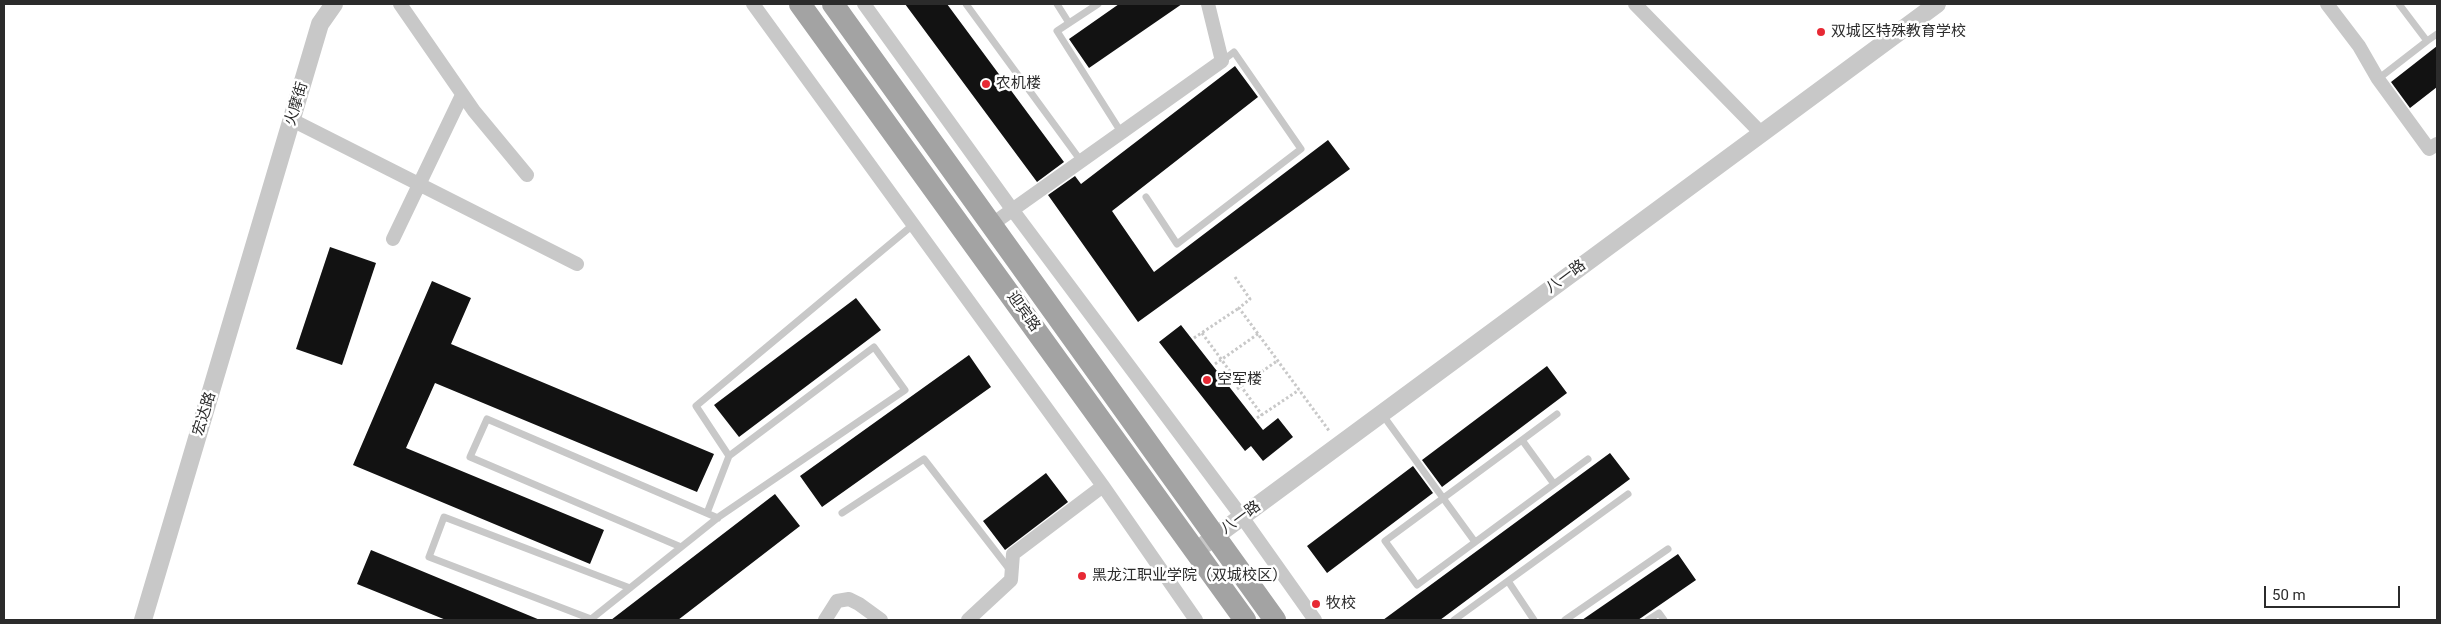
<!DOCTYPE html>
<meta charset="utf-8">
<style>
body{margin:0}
#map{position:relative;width:2441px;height:624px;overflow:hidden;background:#fff;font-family:Roboto,sans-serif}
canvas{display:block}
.frame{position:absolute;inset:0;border:5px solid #2b2b2b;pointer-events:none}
.scale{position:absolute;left:2264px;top:586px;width:136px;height:22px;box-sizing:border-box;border:2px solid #2b2b2b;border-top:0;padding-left:6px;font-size:15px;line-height:18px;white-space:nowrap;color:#2b2b2b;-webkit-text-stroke:4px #fff;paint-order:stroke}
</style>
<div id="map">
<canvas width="2441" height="624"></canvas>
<div class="frame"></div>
<div class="scale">50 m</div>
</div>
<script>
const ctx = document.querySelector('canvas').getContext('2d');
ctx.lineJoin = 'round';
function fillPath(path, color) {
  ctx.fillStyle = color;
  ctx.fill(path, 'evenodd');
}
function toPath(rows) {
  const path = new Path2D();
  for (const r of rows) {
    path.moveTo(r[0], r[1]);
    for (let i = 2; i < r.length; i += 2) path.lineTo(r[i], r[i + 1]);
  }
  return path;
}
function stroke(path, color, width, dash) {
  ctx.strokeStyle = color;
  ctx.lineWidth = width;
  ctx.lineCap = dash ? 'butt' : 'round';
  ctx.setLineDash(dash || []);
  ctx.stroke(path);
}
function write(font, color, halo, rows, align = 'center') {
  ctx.font = font + ' Roboto,"Noto Sans SC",sans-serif';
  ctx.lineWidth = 5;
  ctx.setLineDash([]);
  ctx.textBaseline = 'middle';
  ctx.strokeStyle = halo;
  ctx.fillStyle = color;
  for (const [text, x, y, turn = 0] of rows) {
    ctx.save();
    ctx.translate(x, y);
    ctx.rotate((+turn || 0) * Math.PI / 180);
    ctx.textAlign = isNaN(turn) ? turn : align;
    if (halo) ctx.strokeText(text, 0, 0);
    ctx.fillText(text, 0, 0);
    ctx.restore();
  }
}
fillPath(toPath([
 [905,4,947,4,1064,162,1037,182],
 [1119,4,1182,4,1089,68,1069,39],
 [2437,46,2437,87,2410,108,2391,82],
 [1235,66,1258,97,1112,211,1154,272,1328,140,1350,169,1138,322,1048,195,1075,176,1081,184],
 [330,247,376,263,342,365,296,349],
 [432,281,471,298,451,344,714,454,697,492,435,383,406,448,604,530,590,564,353,465],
 [856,298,881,330,739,437,714,405],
 [1181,325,1263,430,1278,418,1293,437,1263,461,1251,446,1245,451,1159,342],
 [969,355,991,387,822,507,800,476],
 [1547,366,1567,393,1442,487,1422,460],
 [1610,453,1630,479,1440,620,1383,620],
 [1413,466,1433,493,1327,573,1307,546],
 [1046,473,1068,502,1005,550,983,521],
 [775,494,800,526,678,620,611,620],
 [371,550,540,620,446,620,357,584],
 [1678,554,1696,580,1638,620,1582,620]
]), '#121212');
stroke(toPath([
 [1235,277,1250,299,1239,308,1330,432],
 [1202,333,1262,415],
 [1194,338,1239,308],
 [1215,364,1258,334],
 [1237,389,1277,361],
 [1257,418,1299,390]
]), '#c8c8c8', 3, [2.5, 2.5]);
stroke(toPath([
 [966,4,1081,161],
 [1057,4,1069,23],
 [1098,4,1057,31,1121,132],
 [2399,4,2427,41,2437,34],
 [2378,79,2427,41],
 [1146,197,1177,244,1301,149,1234,52,1222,61],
 [1382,414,1475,542],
 [1522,440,1554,484,1417,585,1385,541,1522,440],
 [1522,440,1557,414],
 [1554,484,1588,459],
 [707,513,729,456],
 [842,513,924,459,1010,570],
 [681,547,470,457,487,419,718,518],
 [1508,581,1534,620],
 [591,619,429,557,444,517,630,588],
 [590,620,720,516,905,390,874,347,729,456,696,406,914,224],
 [1454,620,1628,494],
 [1565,620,1668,549],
 [1648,620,1659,613,1664,620]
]), '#c8c8c8', 7);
stroke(toPath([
 [400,4,474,111,527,175],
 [753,4,1103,486,1196,620],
 [864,4,1014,212,1242,517,1315,620],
 [1635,4,1761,133],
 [2327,4,2359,46,2378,79,2429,149,2437,144],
 [292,120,577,264],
 [991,225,1222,61,1208,4],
 [393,239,462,95],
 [825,620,837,601,849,599,859,604,881,620],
 [968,620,1011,580,1013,554,1103,486]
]), '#c8c8c8', 14);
stroke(toPath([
 [1205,544,1937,4],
 [143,620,320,24,334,4]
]), '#c8c8c8', 18);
stroke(toPath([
 [800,4,1245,620],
 [833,4,1275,620]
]), '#a3a3a3', 22);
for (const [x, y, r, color] of [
 [1821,32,5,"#e72934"],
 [986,84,5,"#e72934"],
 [1207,380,5,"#e72934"],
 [1082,576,5,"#e72934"],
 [1316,604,5,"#e72934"]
]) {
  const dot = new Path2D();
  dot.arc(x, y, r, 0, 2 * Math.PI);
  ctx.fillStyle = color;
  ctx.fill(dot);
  stroke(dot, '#fff', 2);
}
write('15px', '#2b2b2b', '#fff', [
 ["双城区特殊教育学校",1831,32],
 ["农机楼",996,84],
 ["空军楼",1217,380],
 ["黑龙江职业学院（双城校区）",1092,576],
 ["牧校",1326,604]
], 'left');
write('15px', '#2b2b2b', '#fff', [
 ["火摩街",297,104,-73],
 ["八一路",1566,277,-36],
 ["迎宾路",1023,312,54],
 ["宏达路",205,414,-73],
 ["八一路",1241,518,-36]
]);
</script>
